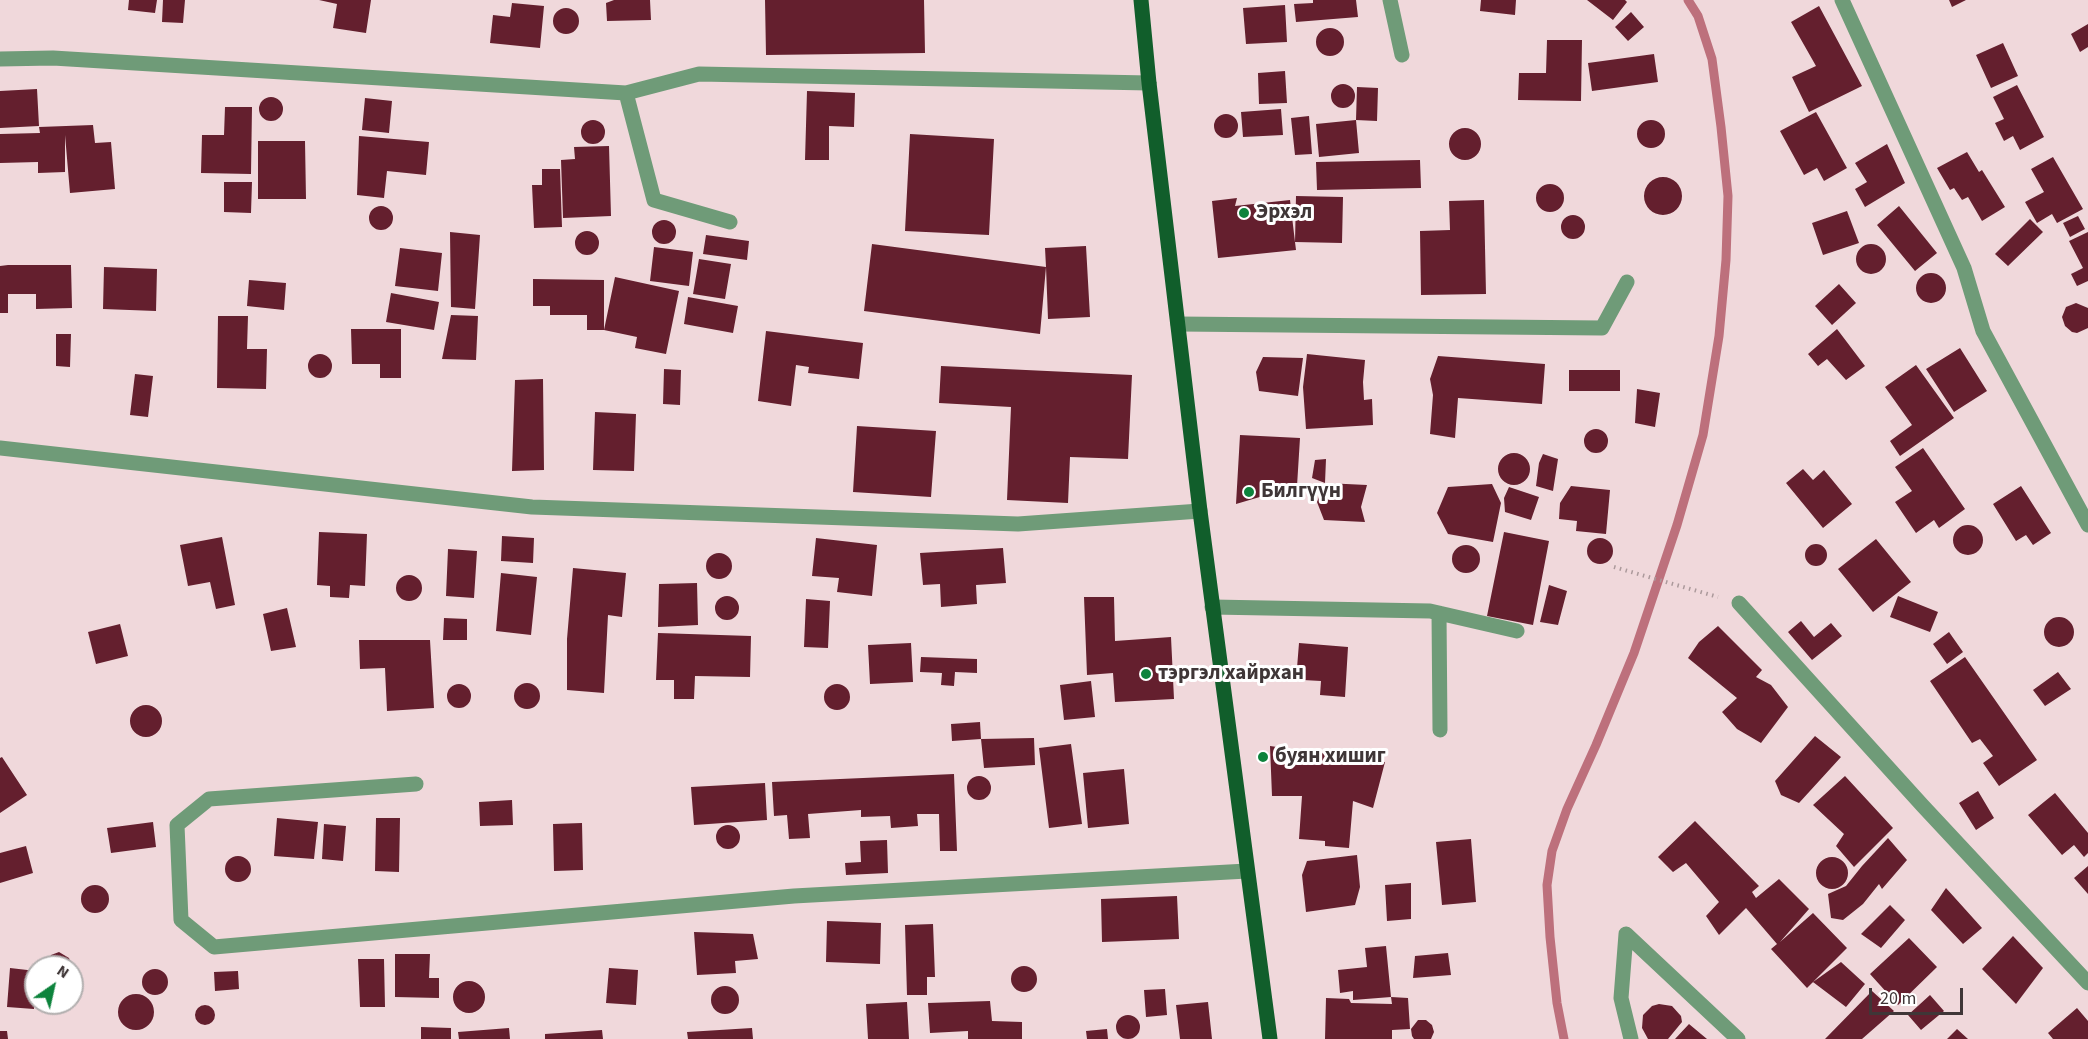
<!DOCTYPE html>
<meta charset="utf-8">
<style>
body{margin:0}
#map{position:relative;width:2088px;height:1039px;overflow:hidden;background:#f0d8db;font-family:"Source Sans 3",sans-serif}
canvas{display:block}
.north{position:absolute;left:24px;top:955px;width:60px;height:60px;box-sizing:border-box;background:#fff;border:2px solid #b2afaf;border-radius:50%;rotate:34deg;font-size:16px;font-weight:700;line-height:24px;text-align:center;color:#3f3637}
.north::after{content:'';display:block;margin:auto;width:21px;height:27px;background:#0d833c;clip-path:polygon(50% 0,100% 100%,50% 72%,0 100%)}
.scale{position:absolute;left:1869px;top:988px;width:94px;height:27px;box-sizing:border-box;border:3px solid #3f3637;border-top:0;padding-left:8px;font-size:18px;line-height:21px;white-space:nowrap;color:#3f3637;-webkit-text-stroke:4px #fff;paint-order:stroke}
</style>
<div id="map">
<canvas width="2088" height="1039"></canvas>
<div class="north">N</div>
<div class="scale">20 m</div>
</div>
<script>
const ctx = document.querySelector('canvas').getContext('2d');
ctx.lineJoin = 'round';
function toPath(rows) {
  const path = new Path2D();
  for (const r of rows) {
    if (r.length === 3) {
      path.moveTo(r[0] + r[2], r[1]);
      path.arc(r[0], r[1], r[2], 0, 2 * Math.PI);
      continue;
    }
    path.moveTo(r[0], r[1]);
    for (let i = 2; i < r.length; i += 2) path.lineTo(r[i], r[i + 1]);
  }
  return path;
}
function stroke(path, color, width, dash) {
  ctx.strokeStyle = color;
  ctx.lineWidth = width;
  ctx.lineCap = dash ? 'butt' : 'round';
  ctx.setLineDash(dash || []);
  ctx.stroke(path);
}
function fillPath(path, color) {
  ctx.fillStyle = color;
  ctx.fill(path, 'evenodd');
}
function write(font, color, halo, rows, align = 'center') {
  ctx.font = font + ' "Source Sans 3",sans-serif';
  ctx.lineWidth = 6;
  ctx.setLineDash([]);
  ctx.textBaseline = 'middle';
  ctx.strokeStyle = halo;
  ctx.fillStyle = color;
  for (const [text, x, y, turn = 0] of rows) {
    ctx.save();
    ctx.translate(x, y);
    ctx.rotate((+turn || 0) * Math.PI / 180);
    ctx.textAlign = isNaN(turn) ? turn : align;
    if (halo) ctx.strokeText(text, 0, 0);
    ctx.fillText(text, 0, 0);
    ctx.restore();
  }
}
stroke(toPath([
 [1564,1039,1557,1003,1550,937,1547,885,1552,851,1567,809,1596,745,1634,653,1677,525,1703,435,1719,336,1726,260,1728,196,1721,127,1712,59,1698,16,1688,0]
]), '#bd707c', 9);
fillPath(toPath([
 [129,0,157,0,155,13,128,10],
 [163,0,185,0,183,23,162,22],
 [319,0,371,0,366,33,333,28,337,4],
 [614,0,650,0,651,20,607,21,606,3],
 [765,0,924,0,925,53,766,55],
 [1313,0,1356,0,1358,17,1296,22,1294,4,1313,3],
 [1481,0,1516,0,1515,15,1480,11],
 [1587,0,1625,0,1627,2,1613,20],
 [1949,0,1966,0,1952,7],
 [512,3,544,6,540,48,490,43,493,15,510,17],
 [1285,5,1287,42,1246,44,1243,8],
 [1819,6,1862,86,1809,112,1792,77,1816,66,1791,22],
 [566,21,13],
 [1631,12,1644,27,1628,41,1615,27],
 [2088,24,2088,47,2080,52,2071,34],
 [1330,42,14],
 [1547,40,1582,40,1581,101,1518,100,1519,73,1546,73],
 [2003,43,2018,76,1991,88,1976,55],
 [1654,54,1658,82,1592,91,1588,63],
 [1285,71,1287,103,1259,104,1258,73],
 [1343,96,12],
 [2017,85,2044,137,2020,150,2013,136,2004,141,1995,123,2004,119,1993,97],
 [1357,87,1378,88,1377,121,1356,120],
 [37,89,39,126,0,128,0,91],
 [807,91,855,93,854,127,829,126,829,160,805,160],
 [271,109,12],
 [365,98,392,101,389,133,362,130],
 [225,107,252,107,251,174,201,173,202,135,224,135],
 [1281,109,1283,135,1243,137,1241,112],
 [1816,112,1847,168,1824,181,1817,168,1804,175,1780,131],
 [1226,126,12],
 [1309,116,1312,154,1295,155,1291,118],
 [593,132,12],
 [1356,120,1359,153,1319,157,1316,124],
 [1651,134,14],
 [93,125,95,143,111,142,115,189,70,193,65,135,65,172,38,173,38,162,0,163,0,134,40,133,39,127],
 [1465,144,16],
 [910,134,994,139,989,235,905,231],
 [359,136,429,142,426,175,387,171,384,198,357,195],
 [258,141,305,141,306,199,258,199],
 [1887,144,1905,183,1865,207,1855,189,1867,182,1855,163],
 [609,146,611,216,563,218,561,160,575,159,574,147],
 [1967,152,1979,172,1982,170,2005,207,1982,221,1968,197,1962,200,1954,188,1950,190,1937,168],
 [2053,157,2083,209,2057,223,2052,214,2037,223,2025,202,2044,192,2031,169],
 [1420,160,1421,188,1317,190,1316,162],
 [542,169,560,169,562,227,534,228,532,185,542,185],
 [1663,196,19],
 [224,182,252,182,251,213,224,212],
 [1550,198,14],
 [1296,196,1343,197,1342,243,1295,242,1296,250,1218,258,1212,201,1237,198,1235,206,1290,200,1295,242],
 [1484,200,1486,294,1421,295,1420,231,1450,230,1449,201],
 [381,218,12],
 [1899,206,1937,253,1915,271,1877,225],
 [1847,211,1859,243,1823,255,1812,223],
 [1573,227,12],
 [2078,216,2085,229,2070,237,2063,223],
 [2030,219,2043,232,2008,266,1995,254],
 [664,232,12],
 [587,243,12],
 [450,232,480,235,475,309,451,307],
 [2088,232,2088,281,2077,286,2071,274,2083,268,2069,241],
 [706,235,749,241,747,260,703,254],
 [872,244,1046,267,1045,248,1086,246,1090,317,1048,319,1046,267,1040,334,864,311],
 [1871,259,15],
 [654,247,693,252,689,286,650,281],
 [400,248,442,253,438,291,395,286],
 [699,259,731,264,725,299,693,294],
 [8,265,71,265,72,308,36,309,36,294,8,294,8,313,0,313,0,266],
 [104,267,157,269,156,311,103,309],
 [1931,288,15],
 [615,277,679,291,666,354,635,348,637,337,604,330,587,330,587,315,550,315,550,306,533,306,533,279,604,280,604,330],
 [249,280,286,283,284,310,247,306],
 [1839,284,1856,303,1832,325,1815,306],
 [391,293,439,302,434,330,386,322],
 [688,297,738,306,733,333,684,324],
 [2076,303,2088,308,2088,328,2077,333,2072,332,2065,326,2062,317,2066,307],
 [451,315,478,316,476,360,442,359],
 [218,316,248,316,247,349,267,349,266,389,217,388],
 [351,329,401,329,401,378,380,378,380,364,352,364],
 [1837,329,1865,366,1846,380,1827,359,1818,366,1808,354],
 [766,331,863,343,859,379,808,373,809,367,796,365,791,406,758,401],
 [56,334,71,334,70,367,56,366],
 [1960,348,1987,391,1954,412,1926,369],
 [320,366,12],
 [1307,354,1365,360,1363,382,1364,400,1372,399,1373,425,1306,429,1303,387],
 [1438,356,1545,364,1542,404,1458,398,1455,438,1430,434,1433,395,1430,379],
 [1263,357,1303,358,1298,396,1259,391,1256,372],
 [1916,365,1954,418,1900,456,1890,441,1912,425,1885,387],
 [941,366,1132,375,1128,459,1070,457,1068,503,1007,500,1011,407,939,403],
 [664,369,681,370,680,405,663,404],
 [1569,370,1620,370,1620,391,1569,391],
 [135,374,153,376,148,417,130,415],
 [543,379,544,470,512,471,515,380],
 [1637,389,1660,393,1655,427,1635,423],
 [595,412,636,414,634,471,593,470],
 [857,426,936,431,931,497,853,492],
 [1596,441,12],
 [1240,435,1300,438,1297,486,1236,504],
 [1923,448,1965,509,1939,528,1934,520,1916,533,1895,502,1912,491,1895,467],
 [1514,469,16],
 [1543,454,1558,459,1553,491,1536,486,1539,463],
 [1326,459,1325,483,1367,485,1361,507,1365,522,1324,520,1317,502,1325,483,1312,478,1315,460],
 [1803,469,1813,480,1824,470,1852,504,1823,528,1786,483],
 [1492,484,1501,503,1493,542,1448,534,1437,513,1448,487],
 [1571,486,1610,490,1606,534,1576,531,1577,521,1559,519,1560,503],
 [2021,486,2051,533,2033,545,2026,535,2016,541,1993,504],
 [1509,487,1539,497,1531,520,1505,512,1504,498],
 [1968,540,15],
 [319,532,367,534,365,586,350,585,349,598,330,597,330,586,317,585],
 [1504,532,1549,541,1533,625,1487,616],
 [502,536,534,538,533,563,501,561],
 [222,537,235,605,216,609,210,582,188,586,180,545],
 [1600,551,13],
 [816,538,877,545,872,596,837,592,839,578,812,576],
 [1876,539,1911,582,1873,612,1838,569],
 [1816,555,11],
 [1466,559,14],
 [1003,548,1006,583,976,585,977,604,941,607,940,584,923,585,920,553],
 [448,549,477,551,474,598,446,596],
 [719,566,13],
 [573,568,626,573,622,617,608,615,604,693,567,690,567,639],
 [501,573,537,577,531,635,496,631],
 [409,588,13],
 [697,583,698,625,658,627,659,584],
 [1549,585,1567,591,1558,625,1540,622],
 [727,608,12],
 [1898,596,1938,612,1930,632,1890,617],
 [1084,597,1114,597,1115,641,1171,637,1174,699,1115,702,1113,673,1087,675],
 [806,599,830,601,828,648,804,647],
 [287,608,296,647,271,651,263,614],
 [2059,632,15],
 [444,618,467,619,467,640,443,640],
 [1801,621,1814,637,1831,623,1842,636,1812,660,1788,632],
 [120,624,128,656,96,664,88,632],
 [1718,626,1762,670,1756,677,1771,685,1788,707,1761,743,1737,729,1722,712,1737,698,1688,658,1699,642],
 [1949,632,1963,652,1947,664,1933,644],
 [658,633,751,636,750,677,695,676,694,699,674,699,674,680,656,680],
 [359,640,430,640,434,708,387,711,385,668,360,669],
 [911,643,913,682,870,684,868,645],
 [1299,643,1348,647,1345,697,1320,695,1321,681,1303,680,1297,668],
 [921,657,977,659,977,673,955,672,954,686,941,685,942,673,920,672],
 [1965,657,2037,760,1999,786,1983,763,1993,756,1980,739,1972,743,1930,681],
 [2058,672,2071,689,2045,706,2033,690],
 [1091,681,1095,717,1064,720,1060,685],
 [527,696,13],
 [459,696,12],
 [837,697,13],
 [146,721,16],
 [980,722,981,739,1034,738,1035,765,984,768,981,739,952,741,951,724],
 [1815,736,1841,757,1799,803,1781,795,1775,781],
 [1071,744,1082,824,1049,828,1039,748],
 [1270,746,1385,762,1373,808,1353,801,1349,848,1325,846,1325,841,1299,839,1302,796,1272,796],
 [2,757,27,795,0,813,0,758],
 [1124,769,1129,824,1088,828,1083,773],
 [954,774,957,851,940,851,939,814,917,814,918,826,891,828,890,816,861,817,861,810,808,814,810,838,789,839,787,815,774,816,772,782],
 [979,788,12],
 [1845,776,1893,828,1854,867,1836,846,1844,834,1813,805],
 [765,783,767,820,694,825,691,787],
 [1978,791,1994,818,1976,830,1959,803],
 [2055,793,2088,833,2088,853,2084,857,2074,845,2062,855,2028,815],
 [512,800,513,825,480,826,479,802],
 [277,818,318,822,314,859,274,856],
 [376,818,400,818,399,872,375,871],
 [1695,821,1759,886,1752,892,1756,898,1779,879,1809,909,1780,942,1813,913,1847,948,1807,988,1771,949,1777,944,1746,908,1719,935,1706,916,1719,902,1686,863,1673,872,1658,857],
 [153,822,156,847,111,853,107,828],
 [582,823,583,870,554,871,553,824],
 [324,824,346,826,343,861,322,859],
 [728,837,12],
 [1888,838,1907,860,1882,889,1879,884,1863,904,1843,920,1831,918,1828,894,1846,886,1862,866],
 [1471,839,1476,902,1442,905,1436,842],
 [887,840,888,873,846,875,845,863,861,862,860,841],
 [26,846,33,873,0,883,0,853],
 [1357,855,1360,887,1355,905,1306,912,1302,875,1307,861],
 [238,869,13],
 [1832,873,16],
 [2088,866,2088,894,2074,878],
 [1411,883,1411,919,1387,921,1385,885],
 [95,899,14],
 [1946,888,1982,928,1963,944,1931,910],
 [1177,896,1179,939,1102,942,1101,899],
 [1890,905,1905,920,1881,948,1861,934],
 [827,921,881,923,880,964,826,962],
 [933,924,935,977,927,977,927,995,907,995,905,925],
 [694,932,753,934,758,959,735,961,736,973,697,975],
 [2013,936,2043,968,2016,1004,1982,969],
 [1909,938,1937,967,1898,1005,1870,974],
 [1386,946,1391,997,1408,998,1410,1029,1392,1030,1392,1039,1325,1039,1326,998,1349,999,1351,1003,1392,1004,1391,997,1353,1000,1353,991,1340,993,1338,970,1367,967,1365,948],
 [59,952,69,958,72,967,46,967,51,955],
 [1448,953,1451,975,1413,978,1415,956],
 [395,954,430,954,429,978,439,978,439,998,395,997],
 [358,959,384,959,385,1007,360,1007],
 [1841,962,1865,984,1846,1007,1813,982],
 [1024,979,13],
 [10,968,36,971,34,1009,7,1007],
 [609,968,638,970,636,1005,606,1003],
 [155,982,13],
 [238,971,239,989,215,991,214,972],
 [469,997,16],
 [725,1000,14],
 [1165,989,1167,1015,1146,1017,1144,990],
 [1872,991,1894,1011,1862,1039,1825,1039],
 [136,1012,18],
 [1930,995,1944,1011,1921,1030,1908,1015],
 [990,1001,992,1021,1022,1022,1022,1039,968,1039,968,1031,930,1033,928,1003],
 [907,1002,909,1039,868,1039,866,1004],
 [1208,1002,1212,1039,1180,1039,1176,1005],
 [1659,1004,1672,1006,1681,1016,1682,1022,1668,1039,1648,1039,1642,1028,1643,1015,1652,1006],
 [205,1015,10],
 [2077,1008,2088,1021,2088,1039,2053,1039,2048,1033],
 [1128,1027,12],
 [1418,1020,1426,1020,1432,1025,1434,1032,1431,1039,1414,1039,1412,1036,1411,1029],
 [1689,1024,1707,1039,1675,1039],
 [421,1027,451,1028,451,1039,421,1039],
 [509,1028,510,1039,459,1039,458,1032],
 [752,1028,753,1039,688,1039,687,1032],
 [1107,1029,1108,1039,1087,1039,1086,1031],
 [1957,1029,1968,1039,1947,1039],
 [602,1030,603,1039,545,1039,545,1034],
 [0,1031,7,1031,8,1039,0,1039]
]), '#641f2e');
stroke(toPath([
 [1614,567,1718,597]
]), '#ab999b', 4, [1.5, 4.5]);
stroke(toPath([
 [1390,0,1402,55],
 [1842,0,1964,268,1983,331,2088,525],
 [0,59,53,58,626,93,699,74,1149,83],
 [626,93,654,200,730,222],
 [1178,324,1602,328,1627,282],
 [0,448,532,507,1018,524,1200,511],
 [1739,603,1922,805,2088,983],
 [1212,607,1430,611,1517,631],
 [1439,613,1440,730],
 [416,784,209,799,177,825,181,920,214,947,794,896,1247,871],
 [1626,934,1738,1039],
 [1626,934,1621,998,1631,1039]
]), '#6f9b78', 15);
stroke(toPath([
 [1141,0,1149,83,1200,511,1270,1039]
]), '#115e2b', 15);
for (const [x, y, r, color] of [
 [1244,213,6,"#0d833c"],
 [1249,492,6,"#0d833c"],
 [1146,674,6,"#0d833c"],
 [1263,757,6,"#0d833c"]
]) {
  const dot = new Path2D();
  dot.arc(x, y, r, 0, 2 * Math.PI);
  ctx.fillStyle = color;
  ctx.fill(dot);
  stroke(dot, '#fff', 2);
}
write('bold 21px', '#3f3637', '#fff', [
 ["Эрхэл",1256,213],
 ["Билгүүн",1261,492],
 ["тэргэл хайрхан",1158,674],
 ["буян хишиг",1275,757]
], 'left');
</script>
